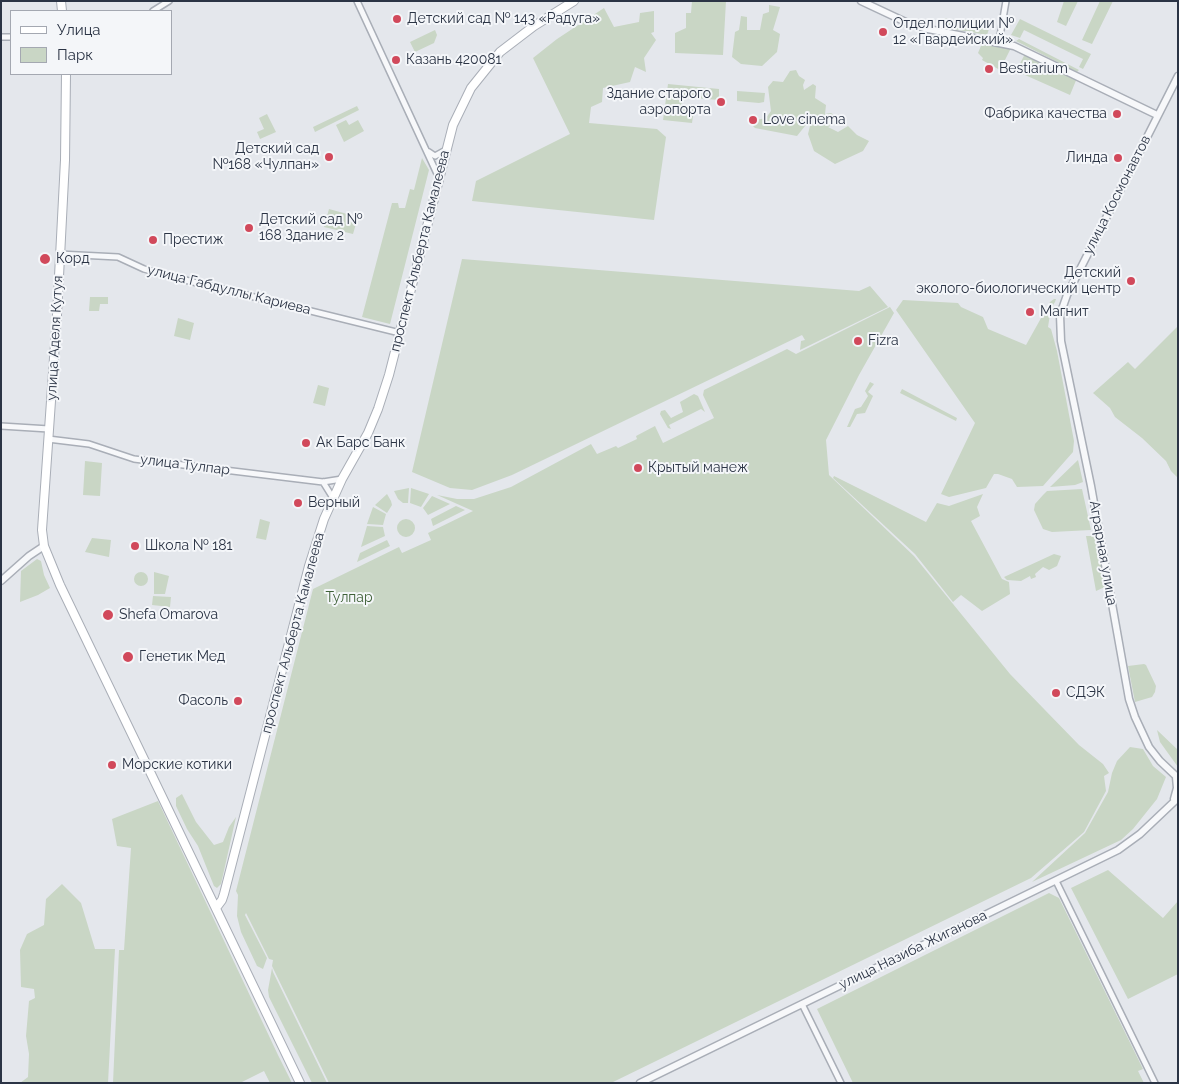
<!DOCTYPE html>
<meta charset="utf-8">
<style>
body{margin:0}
#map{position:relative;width:1179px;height:1084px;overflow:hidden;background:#e4e7ec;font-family:Raleway,sans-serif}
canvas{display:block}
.frame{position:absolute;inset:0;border:2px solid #2b3445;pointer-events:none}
.legend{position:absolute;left:10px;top:10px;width:162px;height:65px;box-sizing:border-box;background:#f4f6f9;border:1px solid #a4a8b1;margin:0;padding:6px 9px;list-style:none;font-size:15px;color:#2b3445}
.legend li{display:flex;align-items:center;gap:10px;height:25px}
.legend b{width:25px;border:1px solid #a4a8b1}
</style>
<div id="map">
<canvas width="1179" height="1084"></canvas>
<div class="frame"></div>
<ul class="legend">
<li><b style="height:6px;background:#fff"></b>Улица</li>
<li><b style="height:14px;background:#c9d6c5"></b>Парк</li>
</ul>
</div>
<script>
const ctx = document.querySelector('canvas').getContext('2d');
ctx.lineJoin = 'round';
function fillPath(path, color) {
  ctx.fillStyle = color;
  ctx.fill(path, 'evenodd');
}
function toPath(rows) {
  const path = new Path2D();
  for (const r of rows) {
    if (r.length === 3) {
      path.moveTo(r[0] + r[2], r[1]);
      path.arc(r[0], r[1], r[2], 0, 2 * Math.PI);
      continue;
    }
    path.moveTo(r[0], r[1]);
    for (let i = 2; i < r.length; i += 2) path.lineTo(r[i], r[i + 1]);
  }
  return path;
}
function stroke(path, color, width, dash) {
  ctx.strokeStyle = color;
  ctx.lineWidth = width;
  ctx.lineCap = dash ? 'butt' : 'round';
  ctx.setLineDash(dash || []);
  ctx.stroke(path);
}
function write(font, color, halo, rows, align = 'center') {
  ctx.font = font + ' Raleway,sans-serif';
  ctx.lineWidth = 4;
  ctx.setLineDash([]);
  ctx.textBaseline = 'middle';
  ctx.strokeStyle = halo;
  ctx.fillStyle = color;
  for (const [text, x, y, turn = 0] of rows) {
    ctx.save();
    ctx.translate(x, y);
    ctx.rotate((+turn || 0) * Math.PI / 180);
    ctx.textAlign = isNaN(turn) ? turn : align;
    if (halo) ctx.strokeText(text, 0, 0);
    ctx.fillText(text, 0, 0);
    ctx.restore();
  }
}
fillPath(toPath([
 [692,1,726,1,723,55,675,53,675,33,686,28,686,13,691,13],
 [1064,1,1078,1,1066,26,1057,22],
 [1100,1,1113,1,1092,44,1082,40],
 [769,5,780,7,773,30,780,34,777,52,762,66,741,64,732,57,735,32,739,30,741,16,747,17,747,30,760,30,763,14,769,12],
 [604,8,614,27,639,22,640,13,654,11,654,32,651,33,656,40,644,58,646,72,635,67,630,82,603,88,602,102,591,107,589,123,657,129,666,137,654,220,472,201,476,181,570,134,533,58,557,39],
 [944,18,989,29,987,35,948,28,943,22],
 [1020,19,1091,54,1083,69,1079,67,1083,59,1024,30,1020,38,1011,35],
 [435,30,437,35,434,43,415,52,410,42],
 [1019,39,1079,70,1077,72,1016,41],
 [983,41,1012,46,1000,70,982,60,983,58,978,53],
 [1025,54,1077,78,1070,95,1016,71],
 [796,70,799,76,805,80,803,85,804,90,813,84,816,86,815,98,826,105,825,114,831,113,834,115,835,124,828,127,838,132,848,126,857,135,869,141,863,151,835,164,814,151,808,134,810,126,805,126,797,136,755,128,752,125,756,120,766,118,771,111,768,87,773,81,783,82,790,71],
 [668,84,719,89,719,100,683,97,681,106,694,109,692,123,663,120],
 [737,91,765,93,764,102,759,103,737,101],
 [357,106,359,110,315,132,313,127],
 [267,114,276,132,260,139,257,132,264,129,259,118],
 [346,120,349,125,358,120,364,131,344,142,336,125],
 [422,158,429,170,390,324,362,317,392,203,398,203,399,208,405,208,410,189,414,190],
 [329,209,358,217,353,234,324,227],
 [462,259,859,291,870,286,888,307,800,350,801,341,805,340,802,335,512,475,472,490,450,488,412,472],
 [90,297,108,297,108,304,100,304,99,311,89,311],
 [1054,299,1056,299,1055,302,1051,308,1048,327,1051,329,1057,351,1074,441,1073,452,1043,486,1017,487,1012,479,998,474,994,474,986,488,949,497,941,494,975,423,896,310,903,300,958,303,961,307,983,317,988,329,1026,345,1050,302],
 [890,307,894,313,859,375,826,440,829,475,914,556,1010,674,1079,745,1103,764,1109,773,1104,776,1106,791,1084,832,1031,878,611,1083,329,1083,272,966,273,960,269,959,246,913,245,915,267,958,263,969,257,966,241,932,237,916,238,895,236,891,313,589,399,547,402,553,431,540,428,533,473,511,437,495,457,499,474,499,511,487,591,444,597,454,616,446,618,448,637,439,636,436,655,426,663,443,714,418,703,395,704,390,787,349,796,354],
 [178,318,194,323,190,340,174,336],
 [1178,326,1178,478,1171,471,1166,461,1142,438,1115,417,1110,408,1093,393,1128,362,1135,369],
 [870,382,874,384,868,392,873,396,865,413,857,414,850,427,847,427,855,409,861,407,868,396,865,391],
 [318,385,329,388,325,406,313,403],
 [902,389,957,418,956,421,900,393],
 [694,394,698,396,705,412,701,409,669,425,671,429,668,428,660,414,661,411,665,410,671,418,683,412,680,402],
 [1078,460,1083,482,1075,485,1050,487],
 [85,461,102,463,100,496,83,495],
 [834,476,926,522,937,503,949,506,983,494,977,507,980,516,971,521,1002,579,1009,582,1010,594,982,611,961,595,953,602,915,554,833,478],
 [409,488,408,503,403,503,398,499,394,491],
 [411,488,429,494,421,507,410,503],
 [1082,489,1091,530,1052,532,1043,529,1034,510,1035,504,1043,495,1047,491],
 [387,494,391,501,392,505,387,513,375,505],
 [432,496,450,504,428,515,423,508],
 [456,506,465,510,433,526,431,519],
 [373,507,386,514,383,525,367,524],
 [260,519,270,522,266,540,256,538],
 [406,528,9],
 [367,526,383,527,385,536,361,547],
 [1086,536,1093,536,1097,542,1103,574,1105,587,1096,591],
 [92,538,111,540,109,557,85,552],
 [387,540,390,546,357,562,360,553],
 [1054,554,1061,556,1057,566,1049,570,1043,567,1035,574,1036,577,1031,579,1030,576,1021,581,1007,580,1004,577],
 [37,559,41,561,44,575,50,588,38,595,20,602,21,571],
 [141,579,7],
 [154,572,169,576,165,594,154,594],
 [153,596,171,597,170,607,152,605],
 [1144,664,1146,665,1156,686,1155,692,1152,697,1135,702,1128,666],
 [1157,730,1178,750,1178,767,1160,742],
 [1130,747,1143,749,1153,766,1166,777,1157,799,1133,829,1121,840,1032,882,1085,833,1108,792,1112,773,1117,761],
 [182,794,196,822,214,845,223,842,229,827,236,817,221,884,217,888,214,886,198,846,187,829,176,806,176,798],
 [158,801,278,1055,292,1083,270,1083,264,1071,240,1083,113,1083,119,950,124,950,131,848,117,846,112,819],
 [1108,870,1163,918,1178,901,1178,974,1128,999,1071,888],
 [62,884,81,903,95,949,115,949,108,1083,20,1083,28,1077,29,1054,26,1036,29,1001,35,998,34,989,21,987,20,950,27,934,44,925,46,899],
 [1049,893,1059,898,1143,1069,1138,1071,1144,1083,853,1083,817,1009],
 [272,968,273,972,327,1083,312,1083,269,997,268,990]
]), '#c9d6c5');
const minor = toPath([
 [357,1,439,178],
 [153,11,169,1],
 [1,37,11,37],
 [999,42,1006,1],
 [429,152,435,156,446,150],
 [59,254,118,257,144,269,177,278,400,333],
 [1,426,49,429],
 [48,439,89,444,134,459,323,482,342,479],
 [323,482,333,498],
 [1056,881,1155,1083],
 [802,1004,841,1083]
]);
const tertiary = toPath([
 [861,1,910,24,928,29,1014,46,1157,115],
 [1178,76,1067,295,1060,315,1061,341,1091,486,1129,699,1135,717,1149,747,1160,761,1178,778],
 [1,581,29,556,44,546],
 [1174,799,1177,788,1176,777],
 [640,1083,1118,850,1140,834,1178,798]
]);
const secondary = toPath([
 [61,1,62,11],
 [66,74,65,160,57,315,42,530,44,546,60,585,300,1083],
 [216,908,222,900,224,894,309,566,324,519,342,479,368,433,378,409,389,375,453,125,471,88,500,52,534,26,574,1]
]);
stroke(minor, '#a9aeb7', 8);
stroke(tertiary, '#a9aeb7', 9);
stroke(secondary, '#a9aeb7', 10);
stroke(minor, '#f7f8fa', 5);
stroke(tertiary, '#f7f8fa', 6);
stroke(secondary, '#fff', 8);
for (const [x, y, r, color] of [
 [397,19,5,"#d1495b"],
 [883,32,5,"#d1495b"],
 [396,60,5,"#d1495b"],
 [989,69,5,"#d1495b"],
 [721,102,5,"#d1495b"],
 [1117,114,5,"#d1495b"],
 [753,120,5,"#d1495b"],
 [329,157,5,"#d1495b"],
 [1118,158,5,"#d1495b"],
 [249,228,5,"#d1495b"],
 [153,240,5,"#d1495b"],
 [45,259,6,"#d1495b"],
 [1131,281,5,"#d1495b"],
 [1030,312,5,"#d1495b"],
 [858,341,5,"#d1495b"],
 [306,443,5,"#d1495b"],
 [638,468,5,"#d1495b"],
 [298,503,5,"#d1495b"],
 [135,546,5,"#d1495b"],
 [108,615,6,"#d1495b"],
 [128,657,6,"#d1495b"],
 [1056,693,5,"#d1495b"],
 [238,701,5,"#d1495b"],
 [112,765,5,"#d1495b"]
]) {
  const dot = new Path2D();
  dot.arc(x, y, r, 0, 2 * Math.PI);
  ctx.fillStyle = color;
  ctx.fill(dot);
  stroke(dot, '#f4f6f9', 2);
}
write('14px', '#2b3445', '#f4f6f9', [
 ["Детский сад № 143 «Радуга»",407,19],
 ["Отдел полиции №",893,24],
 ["12 «Гвардейский»",893,40],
 ["Казань 420081",406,60],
 ["Bestiarium",999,69],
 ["Здание старого",711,94,"right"],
 ["аэропорта",711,110,"right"],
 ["Фабрика качества",1107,114,"right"],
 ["Love cinema",763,120],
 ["Детский сад",319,149,"right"],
 ["№168 «Чулпан»",319,165,"right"],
 ["Линда",1108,158,"right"],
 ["Детский сад №",259,220],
 ["168 Здание 2",259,236],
 ["Престиж",163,240],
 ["Корд",56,259],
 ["Детский",1121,273,"right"],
 ["эколого-биологический центр",1121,289,"right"],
 ["Магнит",1040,312],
 ["Fizra",868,341],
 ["Ак Барс Банк",316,443],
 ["Крытый манеж",648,468],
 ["Верный",308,503],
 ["Школа № 181",145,546],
 ["Shefa Omarova",119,615],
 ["Генетик Мед",139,657],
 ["СДЭК",1066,693],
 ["Фасоль",228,701,"right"],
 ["Морские котики",122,765]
], 'left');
write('14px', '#2b3445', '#f4f6f9', [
 ["улица Космонавтов",1117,195,-63],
 ["проспект Альберта Камалеева",420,251,-76],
 ["улица Габдуллы Кариева",229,290,14],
 ["улица Аделя Кутуя",55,338,-87],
 ["улица Тулпар",185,465,7],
 ["Аграрная улица",1103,553,80],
 ["проспект Альберта Камалеева",293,633,-75],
 ["улица Назиба Жиганова",913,950,-26]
]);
write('14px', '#3f6138', '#f4f6f9', [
 ["Тулпар",349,598]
]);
</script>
